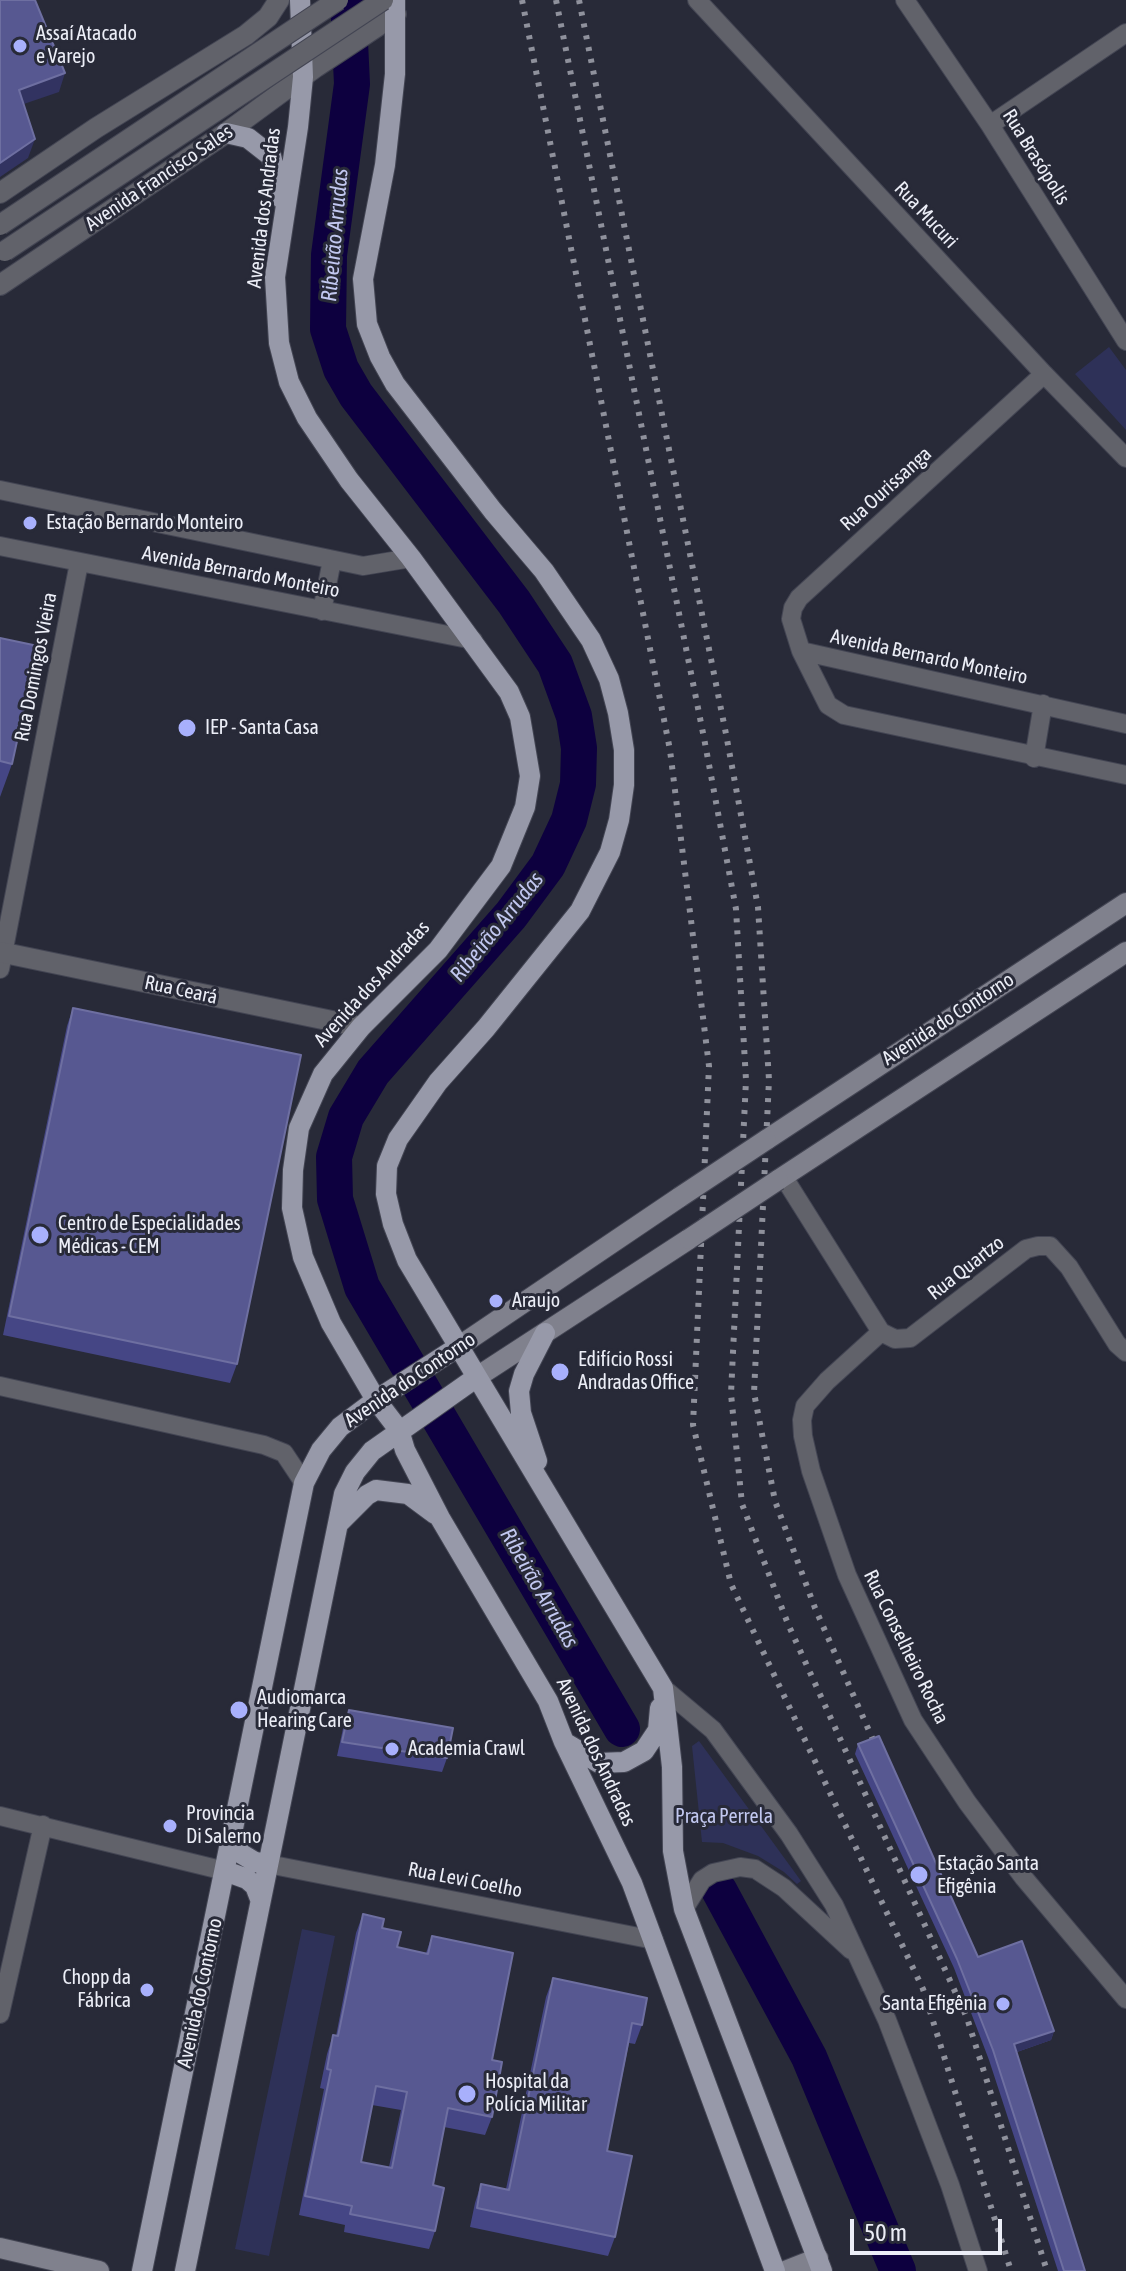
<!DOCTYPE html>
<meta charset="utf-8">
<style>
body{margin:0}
#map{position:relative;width:1126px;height:2271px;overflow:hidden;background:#282a38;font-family:"Asap Condensed",sans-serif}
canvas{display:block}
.scale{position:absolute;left:850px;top:2219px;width:152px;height:36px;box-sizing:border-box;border:4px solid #eceef7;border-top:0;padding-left:10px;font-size:24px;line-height:28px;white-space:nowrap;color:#eceef7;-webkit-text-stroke:6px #282a38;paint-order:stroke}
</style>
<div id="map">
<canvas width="1126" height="2271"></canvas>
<div class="scale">50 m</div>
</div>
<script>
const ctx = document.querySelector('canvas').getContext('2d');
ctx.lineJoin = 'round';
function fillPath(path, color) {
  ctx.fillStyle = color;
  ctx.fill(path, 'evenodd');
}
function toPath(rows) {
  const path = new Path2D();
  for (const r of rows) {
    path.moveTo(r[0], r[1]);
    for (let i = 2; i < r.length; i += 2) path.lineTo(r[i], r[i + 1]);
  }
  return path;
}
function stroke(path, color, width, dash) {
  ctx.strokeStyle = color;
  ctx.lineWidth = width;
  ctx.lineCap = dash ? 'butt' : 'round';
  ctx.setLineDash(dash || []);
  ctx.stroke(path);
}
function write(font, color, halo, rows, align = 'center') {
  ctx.font = font + ' "Asap Condensed",sans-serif';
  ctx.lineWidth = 6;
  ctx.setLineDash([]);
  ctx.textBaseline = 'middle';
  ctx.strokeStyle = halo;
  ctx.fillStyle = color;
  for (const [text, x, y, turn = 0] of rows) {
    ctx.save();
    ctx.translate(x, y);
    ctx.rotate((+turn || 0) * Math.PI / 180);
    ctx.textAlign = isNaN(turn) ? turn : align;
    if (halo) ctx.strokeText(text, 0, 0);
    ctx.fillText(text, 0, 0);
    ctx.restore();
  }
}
fillPath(toPath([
 [1109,347,1126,370,1126,430,1075,374],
 [699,1741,748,1808,801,1881,797,1884,784,1872,758,1856,723,1843,702,1842,692,1746],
 [302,1929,335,1936,269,2256,235,2249]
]), '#2e3158');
stroke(toPath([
 [348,0,352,84,329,255,328,329,341,369,356,395,514,602,555,664,574,716,579,748,578,784,569,820,548,865,511,915,373,1072,346,1117,334,1157,335,1199,362,1287,622,1729],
 [719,1890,809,2057,898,2271]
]), '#0d003f', 36);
const minor = toPath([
 [697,0,1044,374,1126,458],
 [905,0,990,125,1126,341],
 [990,125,1126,33],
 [0,490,363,566,411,558],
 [0,546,473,640],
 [322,611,332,560],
 [801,651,791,619,793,608,799,598,1044,374],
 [1126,724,801,651,828,705,844,715,1126,775],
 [1034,758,1043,704],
 [0,969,79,563],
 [783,1176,881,1332],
 [881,1332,827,1381,805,1406,802,1420,803,1436,811,1471,847,1575,913,1720,967,1802,1024,1878,1126,1999],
 [881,1332,895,1339,910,1338,1026,1249,1038,1246,1050,1246,1069,1267,1117,1344,1126,1352],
 [0,1386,264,1445,284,1453,304,1483],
 [663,1688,713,1730,789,1834,834,1905,887,2020,950,2185,978,2271],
 [0,1816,225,1871],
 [268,1864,654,1940],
 [684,1909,702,1880,713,1873,740,1867,755,1869,784,1888,851,1950],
 [0,2014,43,1825]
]);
const tertiary = toPath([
 [0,193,96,128,246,35,268,17,279,0],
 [0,285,226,133,316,67,396,14],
 [0,952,361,1027]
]);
const secondary = toPath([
 [766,1140,1126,903],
 [778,1180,1126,952],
 [458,1347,680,1197],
 [477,1377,689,1239],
 [0,2248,99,2271],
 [785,2271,818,2258]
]);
const primary = toPath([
 [300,0,303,77,298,127,275,277,279,343,289,382,307,418,349,480,411,558,509,692,520,717,530,776,525,807,501,866,438,950,361,1027,323,1074,299,1128,293,1170,292,1208,303,1257,331,1323,376,1400,399,1430,405,1450,440,1518,548,1701,564,1742,632,1883,775,2271],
 [395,0,395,74,385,165,363,279,367,324,380,357,395,384,493,511,544,571,591,640,609,679,618,713,624,750,624,785,619,820,610,852,580,911,486,1028,438,1082,398,1139,387,1166,386,1194,393,1224,407,1260,663,1688,672,1767,673,1851,684,1909,822,2271],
 [226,133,248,138,271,156,282,199],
 [537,1461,521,1413,519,1391,524,1374,545,1333],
 [339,1523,367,1495,376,1490,408,1494,435,1514],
 [564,1742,599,1763,624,1762,644,1751,658,1730,660,1708],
 [233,1833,240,1853,255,1862,268,1864],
 [225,1871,247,1879,255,1886,260,1899],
 [142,2271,304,1483,321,1450,340,1427,376,1400,458,1347],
 [185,2271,344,1494,355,1472,372,1451,477,1377]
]);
stroke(minor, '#434553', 20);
stroke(tertiary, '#434553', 22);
stroke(secondary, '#434553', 22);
stroke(primary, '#434553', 22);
stroke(minor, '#61626a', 18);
stroke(tertiary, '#61626a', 20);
stroke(secondary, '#80818d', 20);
stroke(primary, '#9799a9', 20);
stroke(toPath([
 [522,0,670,750,709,1066,693,1425,731,1584,923,1989,1011,2271],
 [556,0,704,738,736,909,746,1080,731,1394,742,1504,788,1624,967,2018,1047,2271],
 [579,0,726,734,758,907,769,1080,754,1393,775,1501,815,1608,881,1758]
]), '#8f919c', 6, [4, 8]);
const tertiaryBridge = toPath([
 [0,225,338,0],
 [5,251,383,0]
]);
const secondaryBridge = toPath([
 [680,1197,766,1140],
 [689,1239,778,1180]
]);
stroke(tertiaryBridge, '#434553', 22, []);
stroke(secondaryBridge, '#434553', 22, []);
stroke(tertiaryBridge, '#61626a', 20);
stroke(secondaryBridge, '#80818d', 20);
fillPath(toPath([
 [0,638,12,764,0,797],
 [73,1008,237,1364,230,1383,3,1335,67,1026],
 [349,1710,447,1758,442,1772,337,1756,344,1724],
 [858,1744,978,1957,1054,2031,1051,2040,1017,2052,1085,2271,1058,2271,989,2060,954,1968,855,1754],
 [363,1914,382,1928,397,1947,426,1953,432,1936,492,2060,492,2117,485,2135,444,2127,433,2185,435,2231,429,2249,344,2232,345,2225,299,2215,324,2089,320,2088,327,2054,333,2035,336,2036,356,1933],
 [372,2105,401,2110,389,2167,361,2162],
 [553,1978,642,2025,635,2044,629,2043,607,2151,615,2237,608,2256,470,2227,475,2203,481,2184,506,2189,546,1997]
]), '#454685');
fillPath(toPath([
 [65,73,59,92,12,108,19,90],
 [35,139,28,158,0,177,0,163],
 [1054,2031,1051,2040,1011,2054,1014,2044]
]), '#323361');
const building = toPath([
 [0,0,35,0,65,73,19,90,35,139,0,163,0,0],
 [0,638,38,646,12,764,0,761,0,638],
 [73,1008,301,1055,237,1364,9,1316,73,1008],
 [349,1710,453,1728,447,1758,342,1742,349,1710],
 [879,1736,978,1957,1022,1941,1054,2031,1014,2044,1085,2271,1064,2271,993,2050,957,1959,858,1744,879,1736],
 [363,1914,384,1919,382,1928,401,1932,397,1947,428,1954,432,1936,513,1953,492,2060,502,2062,492,2117,448,2108,433,2185,444,2188,435,2231,350,2214,352,2206,305,2196,331,2070,327,2069,333,2035,338,2036,363,1914],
 [376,2086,407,2092,392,2168,361,2162,376,2086],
 [553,1978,647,1998,642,2025,632,2023,607,2151,632,2156,615,2237,477,2208,481,2184,509,2190,553,1978]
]);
fillPath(building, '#575891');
stroke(building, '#6e6fa1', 2);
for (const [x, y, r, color] of [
 [20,46,8,"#a8b0fc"],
 [30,523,8,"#a8b0fc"],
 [187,728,10,"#a8b0fc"],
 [40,1235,10,"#a8b0fc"],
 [496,1301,8,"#a8b0fc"],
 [560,1372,10,"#a8b0fc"],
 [239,1710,10,"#a8b0fc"],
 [392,1749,8,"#a8b0fc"],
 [170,1826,8,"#a8b0fc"],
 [919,1875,10,"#a8b0fc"],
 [147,1990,8,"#a8b0fc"],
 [1003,2004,8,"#a8b0fc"],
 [467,2094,10,"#a8b0fc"]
]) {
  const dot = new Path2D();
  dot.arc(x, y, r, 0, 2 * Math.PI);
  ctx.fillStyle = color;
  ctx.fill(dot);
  stroke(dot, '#282a38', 3);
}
write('20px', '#eceef7', '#282a38', [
 ["Assaí Atacado",36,34],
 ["e Varejo",36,57],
 ["Estação Bernardo Monteiro",46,523],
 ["IEP - Santa Casa",205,728],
 ["Centro de Especialidades",58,1224],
 ["Médicas - CEM",58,1247],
 ["Araujo",512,1301],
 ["Edifício Rossi",578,1360],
 ["Andradas Office",578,1383],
 ["Audiomarca",257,1698],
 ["Hearing Care",257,1721],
 ["Academia Crawl",408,1749],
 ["Provincia",186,1814],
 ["Di Salerno",186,1837],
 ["Estação Santa",937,1864],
 ["Efigênia",937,1887],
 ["Chopp da",131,1978,"right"],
 ["Fábrica",131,2001,"right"],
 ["Santa Efigênia",987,2004,"right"],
 ["Hospital da",485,2082],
 ["Polícia Militar",485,2105]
], 'left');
write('20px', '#eceef7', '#282a38', [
 ["Rua Brasópolis",1036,157,58],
 ["Avenida Francisco Sales",159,178,-34],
 ["Avenida dos Andradas",264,208,-83],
 ["Rua Mucuri",926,215,47],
 ["Rua Ourissanga",886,489,-42],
 ["Avenida Bernardo Monteiro",241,572,11],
 ["Avenida Bernardo Monteiro",929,657,12],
 ["Rua Domingos Vieira",36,667,-79],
 ["Avenida dos Andradas",372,984,-48],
 ["Rua Ceará",181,990,12],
 ["Avenida do Contorno",948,1019,-33],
 ["Rua Quartzo",966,1268,-38],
 ["Avenida do Contorno",410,1380,-34],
 ["Rua Conselheiro Rocha",906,1647,64],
 ["Avenida dos Andradas",596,1752,65],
 ["Rua Levi Coelho",465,1880,11],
 ["Avenida do Contorno",200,1993,-78]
]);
write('20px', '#c2c8f0', '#282a38', [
 ["Praça Perrela",724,1817]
]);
write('italic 22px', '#c2c8f0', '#282a38', [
 ["Ribeirão Arrudas",335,235,-85],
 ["Ribeirão Arrudas",497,927,-51],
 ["Ribeirão Arrudas",539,1588,60]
]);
</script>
